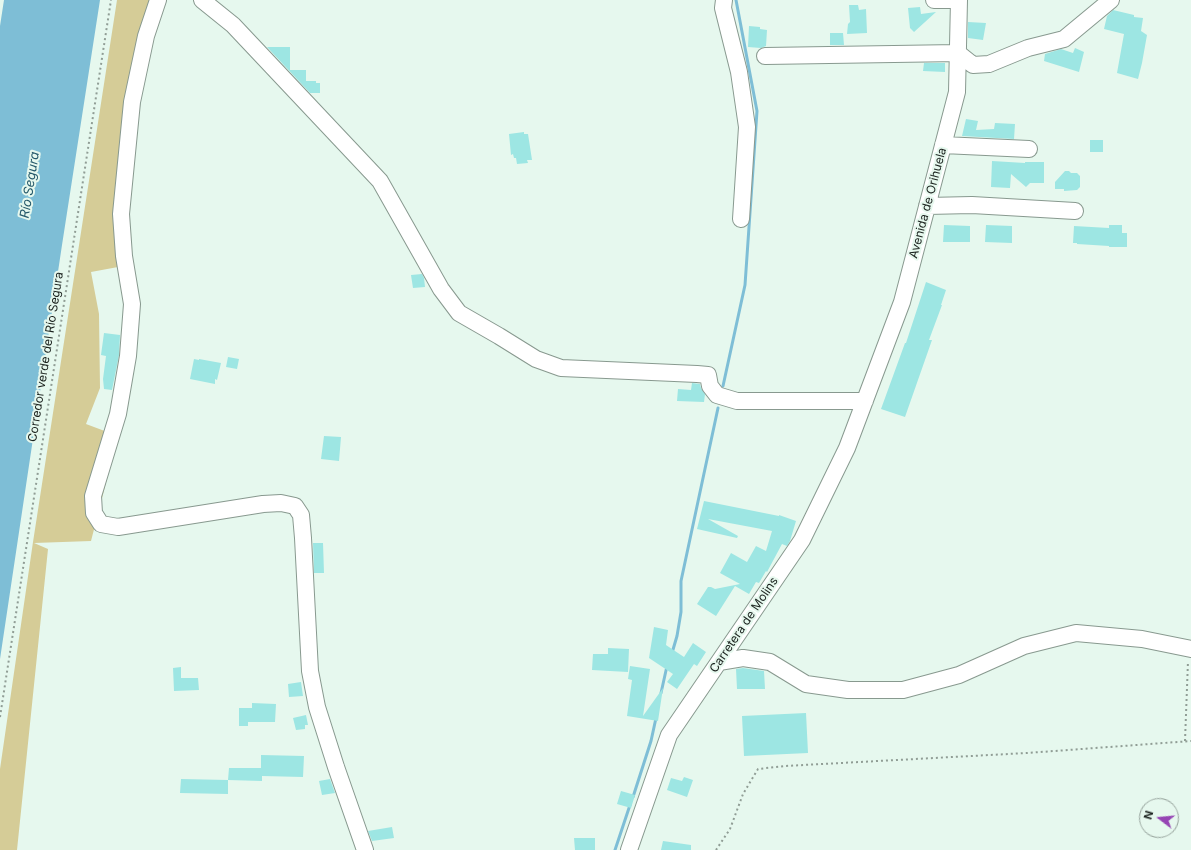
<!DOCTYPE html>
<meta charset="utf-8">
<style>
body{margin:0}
#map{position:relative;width:1191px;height:850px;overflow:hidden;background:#e6f8ee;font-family:Inter,sans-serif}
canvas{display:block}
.north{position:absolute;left:1139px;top:798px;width:40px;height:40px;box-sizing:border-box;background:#e6f8ee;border:1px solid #95a29b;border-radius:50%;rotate:286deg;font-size:11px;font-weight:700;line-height:16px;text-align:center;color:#1b221e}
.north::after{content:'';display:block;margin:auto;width:14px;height:18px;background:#9645b4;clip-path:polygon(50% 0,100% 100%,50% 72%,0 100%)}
</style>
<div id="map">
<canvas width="1191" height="850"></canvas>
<div class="north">N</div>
</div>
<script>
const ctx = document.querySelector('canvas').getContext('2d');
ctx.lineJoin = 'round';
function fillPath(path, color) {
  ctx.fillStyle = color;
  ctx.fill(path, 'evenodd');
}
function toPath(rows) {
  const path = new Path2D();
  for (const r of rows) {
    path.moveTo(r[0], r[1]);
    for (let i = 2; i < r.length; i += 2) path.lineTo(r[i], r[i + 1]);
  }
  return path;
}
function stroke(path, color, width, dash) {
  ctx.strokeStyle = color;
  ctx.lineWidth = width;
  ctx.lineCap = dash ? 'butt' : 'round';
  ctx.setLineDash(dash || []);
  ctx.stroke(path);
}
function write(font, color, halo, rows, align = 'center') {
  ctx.font = font + ' Inter,sans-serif';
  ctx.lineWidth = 4;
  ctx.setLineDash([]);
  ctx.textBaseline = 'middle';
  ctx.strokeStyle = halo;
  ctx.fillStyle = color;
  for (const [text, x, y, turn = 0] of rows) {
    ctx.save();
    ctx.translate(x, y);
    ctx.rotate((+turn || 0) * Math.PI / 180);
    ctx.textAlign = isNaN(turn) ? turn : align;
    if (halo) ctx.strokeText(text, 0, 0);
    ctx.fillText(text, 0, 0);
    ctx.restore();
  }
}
fillPath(toPath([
 [117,0,152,0,116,245,118,267,91,272,99,314,100,388,86,424,118,436,91,541,34,543,48,549,17,850,0,850,0,769,33,542]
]), '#d5cc97');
fillPath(toPath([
 [4,0,100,0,62,245,0,659,0,26]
]), '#7ebed6');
stroke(toPath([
 [723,386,745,285,757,111,736,0],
 [672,653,677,636,681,612,681,581,718,408],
 [661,693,667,666],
 [633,797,651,741,656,718],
 [615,850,630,805]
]), '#7ebed6', 3);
fillPath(toPath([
 [849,5,858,5,859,10,866,9,867,33,847,34,848,24,850,22],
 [920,7,921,14,936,12,914,32,910,28,908,8],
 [1113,10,1134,15,1134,17,1143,18,1141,31,1147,35,1142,63,1138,79,1117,73,1124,34,1104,29,1107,16],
 [968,22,986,23,983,40,968,38],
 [749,26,760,27,760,29,767,30,766,46,761,48,748,47],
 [830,33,843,33,844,45,830,45],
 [267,47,290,47,290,70,306,70,306,81,316,81,316,83,320,83,320,93,310,93],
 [1075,48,1084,52,1079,72,1044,61,1045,54,1061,49,1073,53],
 [924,63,945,63,945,72,923,71],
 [966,119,978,121,976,130,994,129,995,123,1015,124,1014,139,962,136],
 [524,132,524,134,528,134,532,160,527,160,528,163,517,164,516,158,514,158,513,154,511,155,509,134],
 [1090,140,1103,140,1103,152,1090,152],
 [992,161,1025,163,1025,162,1044,162,1044,183,1030,183,1026,187,1011,174,1010,188,991,187],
 [1065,171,1069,171,1071,173,1077,173,1080,176,1080,187,1077,190,1064,191,1064,189,1055,189,1055,182],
 [944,225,970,226,970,242,943,242],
 [986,225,1012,226,1012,243,985,242],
 [1109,225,1122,225,1122,233,1127,233,1127,247,1109,247,1109,246,1077,244,1077,243,1073,243,1074,226,1109,228],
 [422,274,424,278,425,287,413,288,411,275],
 [926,282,946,290,941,305,942,305,929,340,932,340,905,417,881,409,905,343,906,343],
 [104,333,120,335,119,355,112,390,104,389,103,379,106,356,101,355],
 [228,357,239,359,237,369,226,367],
 [194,359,199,360,199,359,221,363,217,380,215,379,215,384,190,379],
 [692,383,700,384,701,388,705,394,704,402,677,401,678,389,691,390],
 [324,436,341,437,339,461,321,459],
 [704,501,779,516,779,515,796,521,790,541,787,546,782,544,767,572,766,571,759,583,756,582,749,594,735,586,716,616,697,604,708,587,711,587,715,589,740,584,720,573,731,553,747,562,756,546,766,551,772,531,708,519,738,536,737,538,697,529],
 [313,543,323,543,324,573,314,573],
 [654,627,668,630,666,645,684,657,693,643,706,652,697,666,694,664,677,689,667,682,673,674,649,658],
 [608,648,629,649,628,672,592,670,593,654,608,654],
 [630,666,650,669,643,716,663,688,658,721,627,716,632,680,628,679],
 [181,667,181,678,198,678,199,690,174,691,173,668],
 [743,668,764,671,765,689,737,689,736,669],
 [301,682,303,696,289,697,288,684],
 [252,703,276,704,275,722,248,722,248,726,239,726,239,708,252,708],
 [806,713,808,753,744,756,742,716],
 [306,715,308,725,305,725,305,729,296,730,293,718],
 [261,755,304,756,303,777,262,776,262,781,228,780,229,768,261,768],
 [684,777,693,780,687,797,667,790,671,778,682,781],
 [181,779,228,780,228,794,180,793],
 [330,779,335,793,322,795,319,781],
 [621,791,635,795,631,808,617,804],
 [392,827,394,838,372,841,368,831],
 [574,838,595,838,595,850,575,850],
 [663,841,691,845,691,850,661,850]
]), '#9de6e3');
const minor = toPath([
 [158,0,146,36,132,102,121,214,124,256,132,304,128,356,118,414,93,496,94,513,101,524,118,527,263,504,281,503,295,506,301,515,303,538,310,671,317,707,336,767,365,850],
 [202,0,233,25,380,181,441,289,459,313,499,336,536,359,561,368,697,374,708,375,710,386,717,395,737,401,865,401],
 [724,0,723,8,739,72,747,127,741,219],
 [934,0,959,0],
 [765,56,958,53,973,65,989,64,1028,48,1064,39,1111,0],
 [943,145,1029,149],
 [927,206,972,205,1075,211],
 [719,662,743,658,770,662,806,684,848,690,903,690,959,675,1024,646,1076,633,1142,639,1191,649],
 [629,850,669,735,802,540,847,448,902,302,957,92,959,0]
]);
stroke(minor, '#88998f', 18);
stroke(toPath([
 [0,717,111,0],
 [1185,741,1188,661],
 [716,850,730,829,743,794,758,769,785,766,1027,753,1191,741]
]), '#909d95', 2, [2, 3]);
stroke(minor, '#fff', 16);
write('12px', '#1b221e', '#e6f8ee', [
 ["Avenida de Orihuela",928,203,-75],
 ["Corredor verde del Río Segura",46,357,-81],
 ["Carretera de Molins",744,625,-56]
]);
write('italic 13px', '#25596a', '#e6f8ee', [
 ["Río Segura",30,185,-81]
]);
</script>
